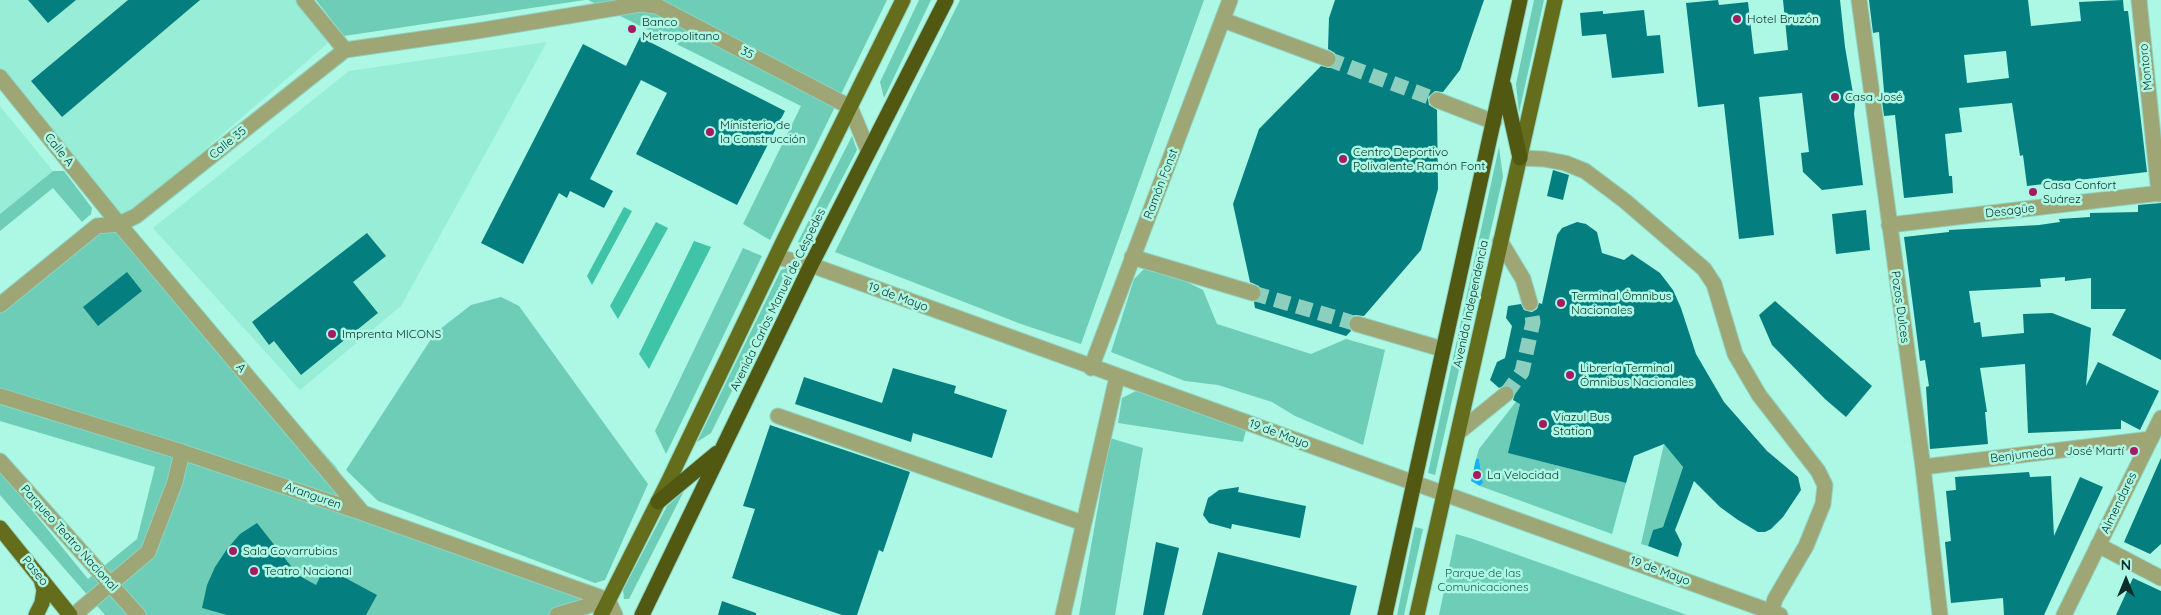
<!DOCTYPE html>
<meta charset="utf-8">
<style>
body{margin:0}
#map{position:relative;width:2161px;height:615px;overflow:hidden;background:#acf8e4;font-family:Quicksand,sans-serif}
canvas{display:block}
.north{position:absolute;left:2101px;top:555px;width:50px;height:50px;-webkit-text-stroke:4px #acf8e4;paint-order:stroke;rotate:0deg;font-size:14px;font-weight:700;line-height:20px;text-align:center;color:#0d2d26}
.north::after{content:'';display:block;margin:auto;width:18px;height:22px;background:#0d2d26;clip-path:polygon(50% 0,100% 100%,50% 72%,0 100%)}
</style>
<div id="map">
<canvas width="2161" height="615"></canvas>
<div class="north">N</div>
</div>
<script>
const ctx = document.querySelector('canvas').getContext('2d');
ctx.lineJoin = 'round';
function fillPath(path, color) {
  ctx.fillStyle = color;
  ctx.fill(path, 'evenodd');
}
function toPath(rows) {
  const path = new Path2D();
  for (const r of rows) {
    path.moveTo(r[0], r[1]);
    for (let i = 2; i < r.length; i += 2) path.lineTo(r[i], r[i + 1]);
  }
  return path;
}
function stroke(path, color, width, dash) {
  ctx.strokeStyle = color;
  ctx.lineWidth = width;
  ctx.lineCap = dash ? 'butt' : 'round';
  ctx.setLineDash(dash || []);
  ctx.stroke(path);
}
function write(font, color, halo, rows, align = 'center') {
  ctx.font = font + ' Quicksand,sans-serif';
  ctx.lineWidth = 5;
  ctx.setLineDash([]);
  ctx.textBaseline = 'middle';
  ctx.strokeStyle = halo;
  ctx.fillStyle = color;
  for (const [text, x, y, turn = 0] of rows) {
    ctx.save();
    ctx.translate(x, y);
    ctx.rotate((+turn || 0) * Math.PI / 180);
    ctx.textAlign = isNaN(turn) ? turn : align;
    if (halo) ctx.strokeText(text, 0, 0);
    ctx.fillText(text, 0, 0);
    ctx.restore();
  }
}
fillPath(toPath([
 [0,0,297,0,328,43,119,224,0,77],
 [547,42,401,306,300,390,153,228,349,71],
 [0,106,53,171,0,214]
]), '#98edd7');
fillPath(toPath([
 [316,0,585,0,344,36],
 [588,0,887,0,770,240,743,224,801,106],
 [919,0,931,0,884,98,880,82],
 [960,0,1204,0,1081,344,1021,324,835,252],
 [1534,0,1544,0,1519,113,1516,84],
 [852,136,857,150,807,246,800,247,798,242],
 [1499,147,1503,177,1435,475,1428,473],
 [53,171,64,171,92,208,91,214,82,222,53,188,0,231,0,214],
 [119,224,336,467,363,513,608,600,587,615,105,615,0,495,0,471,88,579,137,539,155,467,0,421,0,305,97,226],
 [743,248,762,256,666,454,655,431],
 [787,268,790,270,789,276,711,433,697,442,781,270],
 [1145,268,1181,279,1203,290,1217,324,1311,354,1346,339,1385,350,1363,445,1295,416,1272,402,1218,385,1185,381,1111,352,1134,279],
 [501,297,519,306,648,484,605,580,595,583,378,501,346,470,435,333,471,305],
 [1136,391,1246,430,1243,442,1118,423,1122,398],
 [1522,394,1509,453,1626,483,1612,534,1480,486,1483,483,1479,459,1476,459,1479,449],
 [1110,438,1143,448,1115,615,1079,615],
 [1664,444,1683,467,1663,527,1653,530,1648,546,1641,544],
 [684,491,629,599,624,599,623,590,667,506],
 [1415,527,1423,529,1404,615,1397,615],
 [1456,534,1473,539,1687,615,1439,615]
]), '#6ecdb6');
fillPath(toPath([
 [624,207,632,211,592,285,587,276],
 [656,222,668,228,618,319,610,306],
 [694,241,711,247,649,369,639,354]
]), '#3fc4a8');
fillPath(toPath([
 [1476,459,1479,459,1483,483,1480,486,1471,481]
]), '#14b2f6');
fillPath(toPath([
 [28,0,76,0,48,23],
 [128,0,200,0,62,117,31,81],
 [1335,0,1484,0,1460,70,1443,92,1435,91,1428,97,1429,105,1437,110,1438,189,1421,250,1364,316,1355,315,1350,318,1348,326,1351,331,1346,336,1255,308,1254,302,1260,299,1262,291,1259,286,1250,282,1233,204,1259,129,1321,66,1330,68,1337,63,1335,53,1328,49,1329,18],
 [1718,0,1719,5,1748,2,1754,54,1788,50,1783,0,1840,0,1845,47,1855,105,1854,114,1863,185,1822,190,1803,172,1801,153,1809,152,1802,93,1759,97,1774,235,1739,239,1724,104,1698,107,1686,3],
 [1869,0,2028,0,2031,26,2081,21,2079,2,2123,0,2124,11,2128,11,2147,172,2027,186,2023,155,2020,156,2012,103,1959,108,1962,132,1945,134,1949,176,1952,176,1953,193,1904,198,1895,115,1884,116,1881,92,1884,91,1879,32,1873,33],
 [2006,51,2009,78,1967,83,1964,55],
 [1644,10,1647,36,1660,35,1664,73,1612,78,1606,34,1582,36,1580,13,1603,11,1603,14],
 [640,37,785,111,737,205,636,154,667,93,641,80,590,179,613,191,604,208,570,191,567,198,559,193,523,264,481,243,583,44,626,66],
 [1553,170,1569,175,1563,200,1547,196],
 [2161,203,2161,360,2112,335,2126,309,2091,309,2091,278,2065,281,2065,277,2040,279,2041,287,1969,291,1974,323,1980,322,1982,337,2024,333,2023,314,2052,313,2091,328,2086,386,2098,362,2159,391,2140,430,2121,420,2121,429,2028,433,2025,364,1980,368,1987,412,1985,412,1988,444,1930,449,1926,387,1929,386,1925,360,1920,361,1918,345,1904,237,1949,232,1949,230,2039,225,2060,222,2059,219,2090,217,2090,213,2138,212,2138,205],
 [1866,210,1870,250,1836,254,1832,214],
 [1577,222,1586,224,1597,232,1602,253,1624,260,1632,254,1660,273,1673,290,1681,308,1696,354,1724,402,1767,451,1798,477,1801,490,1783,517,1771,529,1765,532,1758,532,1738,520,1720,507,1694,481,1675,530,1682,544,1678,557,1648,546,1653,530,1663,527,1683,467,1664,444,1634,456,1626,483,1508,453,1520,404,1513,400,1515,393,1513,388,1505,385,1499,388,1490,380,1497,362,1505,358,1512,326,1506,318,1508,306,1521,304,1524,310,1532,312,1537,309,1539,303,1542,304,1557,235,1562,228],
 [367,233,386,256,353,282,378,313,301,375,274,341,269,345,252,322],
 [127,272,142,291,98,326,83,307],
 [1775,301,1872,386,1846,417,1825,399,1772,345,1759,315],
 [893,368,956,386,954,393,1007,410,992,458,913,433,911,442,795,404,804,377,882,403],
 [770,425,910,472,883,552,879,550,857,615,842,615,732,578,755,509,743,506],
 [2161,458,2161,544,2150,554,2124,542],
 [2029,472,2030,477,2051,476,2054,536,2080,477,2103,487,2044,615,2004,615,2003,598,1951,603,1945,542,1951,541,1946,491,1956,490,1955,477],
 [1239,487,1238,492,1306,506,1300,538,1232,524,1231,529,1209,523,1203,515,1208,498,1219,490],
 [257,523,298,575,316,585,325,567,377,595,366,615,227,615,202,608,207,585,215,567,227,549,240,534],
 [1156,542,1179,548,1164,615,1143,615],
 [1218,552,1357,586,1350,615,1202,615],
 [2133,578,2161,591,2161,615,2116,615],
 [722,601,756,613,756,615,718,615]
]), '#047e7f');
stroke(toPath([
 [1328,59,1437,100],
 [1253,293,1357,324],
 [1506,394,1522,372,1533,322,1530,303]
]), '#8ccfbe', 15, [15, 8]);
const minor = toPath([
 [304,0,345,50],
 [1859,0,1923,467,1940,615],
 [2139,0,2159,194],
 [1223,20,1328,59],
 [0,77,119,224,362,512],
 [1437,100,1494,122],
 [1520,158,1544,159,1565,163,1585,171,1625,201,1704,269,1714,284,1735,354,1759,395,1818,471,1825,485,1823,504,1806,546,1775,599,1771,612],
 [1889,225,2161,193],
 [1500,241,1523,279,1530,303],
 [777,257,811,265,1780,615],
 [1132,257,1253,293],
 [0,305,97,226,119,224,136,216,345,50,477,31,640,4,657,6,850,107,868,150],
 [1357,324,1442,349],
 [1091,368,1230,0],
 [0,396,182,452,363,513,608,600,615,615],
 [778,416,1083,523],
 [1459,432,1506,394],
 [0,461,138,615],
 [1923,467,2151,439],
 [2098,545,2161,578],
 [74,615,148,552,175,482,182,452],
 [557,615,608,600],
 [1063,615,1117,377],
 [2064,615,2161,418]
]);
const major = toPath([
 [0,528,70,615],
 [36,615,42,603,44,590,41,579],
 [601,615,669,480,783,242,903,0],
 [1417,615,1555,0]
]);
const highway = toPath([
 [1504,86,1520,158],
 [658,502,717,453],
 [642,615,811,265,946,0],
 [1385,615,1520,0]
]);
stroke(minor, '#8fd3c2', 17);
stroke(major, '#8fd3c2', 17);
stroke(highway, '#8fd3c2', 17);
stroke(minor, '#9ea675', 15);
stroke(major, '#646d1c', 15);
stroke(highway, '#505811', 15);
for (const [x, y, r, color] of [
 [1737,19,5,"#a51a62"],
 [632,29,5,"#a51a62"],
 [1835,97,5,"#a51a62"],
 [710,132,5,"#a51a62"],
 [1343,159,5,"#a51a62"],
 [2033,192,5,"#a51a62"],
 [1561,303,5,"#a51a62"],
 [332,334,5,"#a51a62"],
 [1570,375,5,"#a51a62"],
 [1543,424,5,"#a51a62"],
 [2134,451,5,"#a51a62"],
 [1477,475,5,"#a51a62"],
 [233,551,5,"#a51a62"],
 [254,571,5,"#a51a62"]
]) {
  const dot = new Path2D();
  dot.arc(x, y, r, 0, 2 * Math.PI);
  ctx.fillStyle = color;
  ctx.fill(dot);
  stroke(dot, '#acf8e4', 2);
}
write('12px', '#0d2d26', '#acf8e4', [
 ["Hotel Bruzón",1747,19],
 ["Banco",642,22],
 ["Metropolitano",642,36],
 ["Casa José",1845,97],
 ["Ministerio de",720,125],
 ["la Construcción",720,139],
 ["Centro Deportivo",1353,152],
 ["Polivalente Ramón Font",1353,166],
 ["Casa Confort",2043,185],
 ["Suárez",2043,199],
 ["Terminal Ómnibus",1571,296],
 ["Nacionales",1571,310],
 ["Imprenta MICONS",342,334],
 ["Librería Terminal",1580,368],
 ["Ómnibus Nacionales",1580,382],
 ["Viazul Bus",1553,417],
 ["Station",1553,431],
 ["José Martí",2124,451,"right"],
 ["La Velocidad",1487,475],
 ["Sala Covarrubias",243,551],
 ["Teatro Nacional",264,571]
], 'left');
write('12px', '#0d2d26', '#acf8e4', [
 ["35",747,53,28],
 ["Montoro",2146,67,-96],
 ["Calle 35",228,143,-39],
 ["Calle A",59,150,51],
 ["Ramón Fonst",1161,184,-69],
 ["Desagüe",2010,211,-7],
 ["19 de Mayo",898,297,20],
 ["Avenida Carlos Manuel de Céspedes",778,300,-64],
 ["Avenida Independencia",1471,304,-78],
 ["Pozos Dulces",1900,307,82],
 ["A",241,368,50],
 ["19 de Mayo",1279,434,20],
 ["Benjumeda",2022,455,-7],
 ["Aranguren",313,496,19],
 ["Almendares",2119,503,-64],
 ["Parqueo Teatro Nacional",69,538,48],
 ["Paseo",35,571,51],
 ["19 de Mayo",1660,571,20]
]);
write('12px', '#196051', '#acf8e4', [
 ["Parque de las",1483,573],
 ["Comunicaciones",1483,587]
]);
</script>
